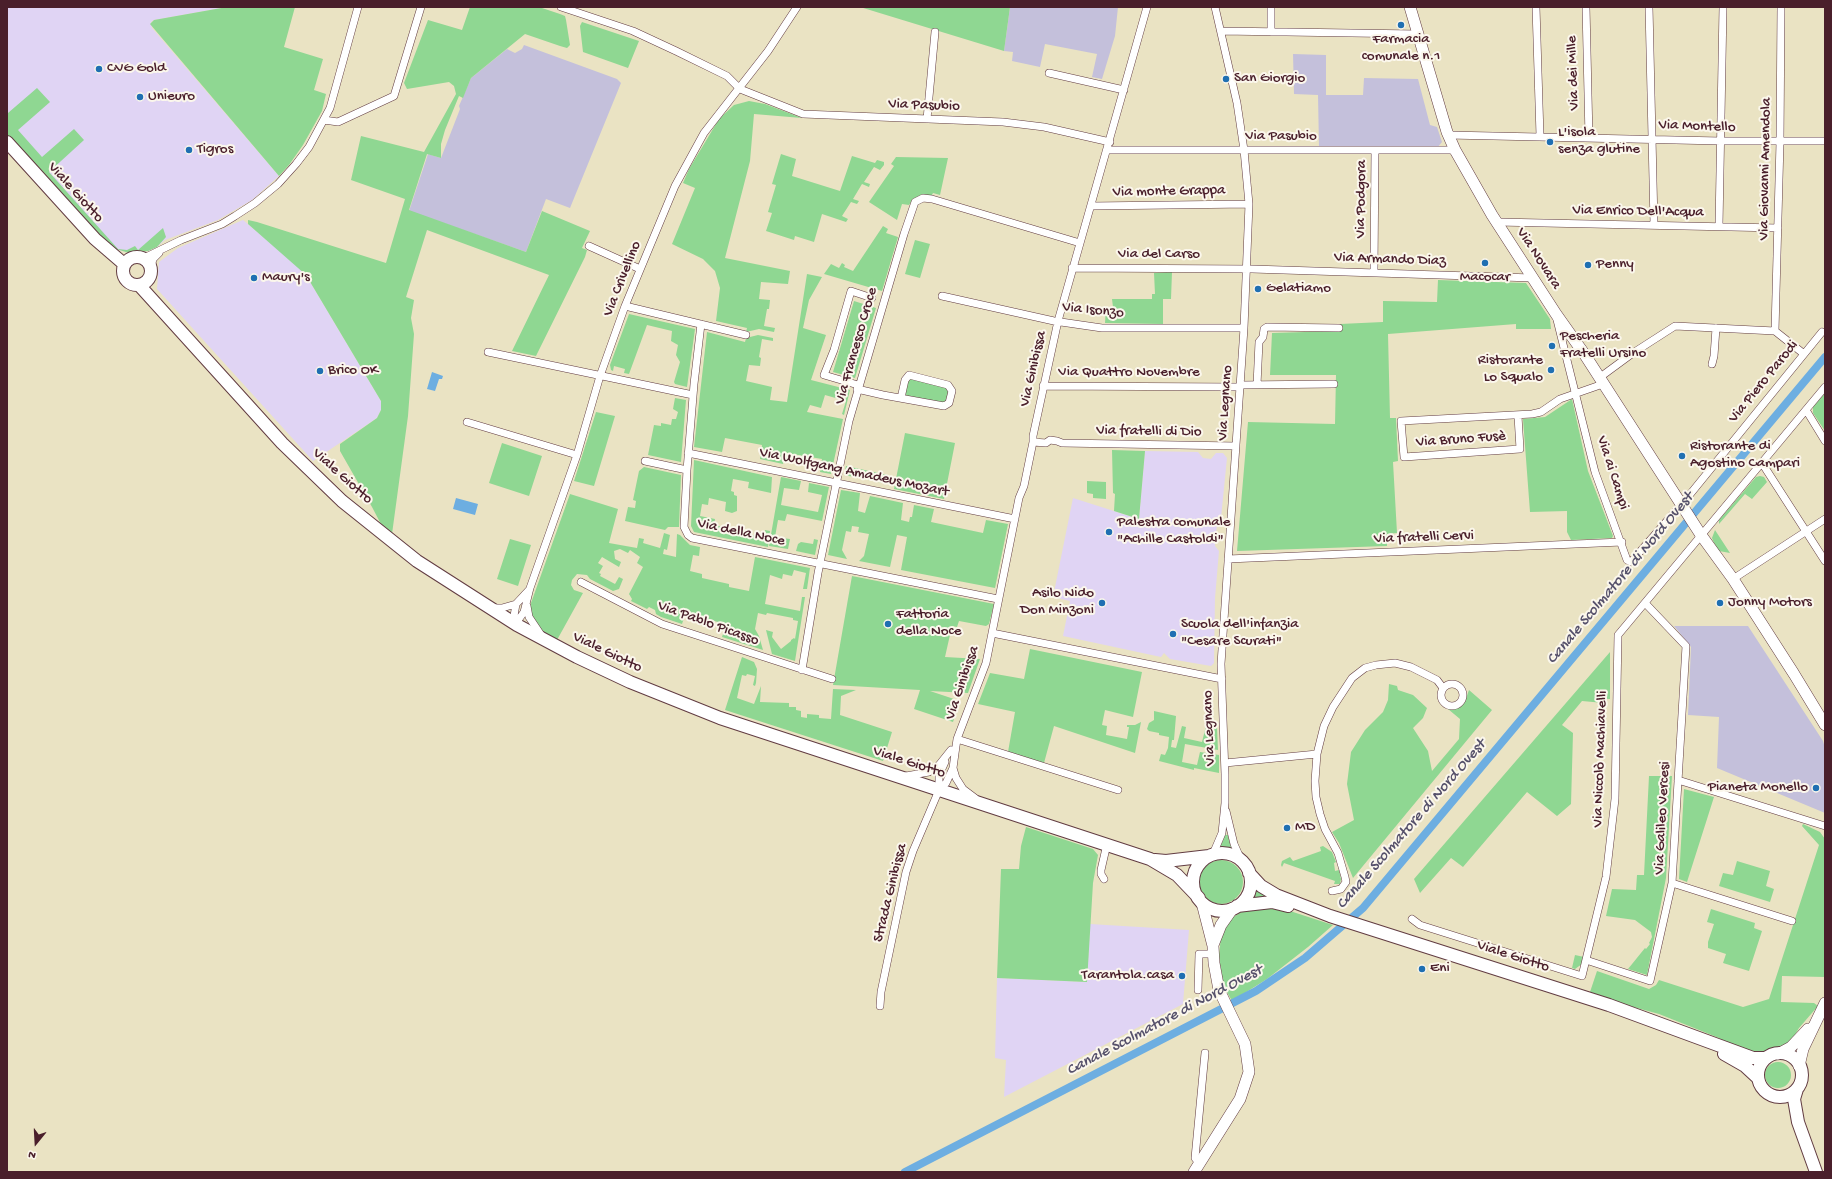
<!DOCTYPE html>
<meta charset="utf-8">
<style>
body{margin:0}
#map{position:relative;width:1832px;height:1179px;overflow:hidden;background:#eae3c3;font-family:"Gochi Hand",sans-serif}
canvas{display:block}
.frame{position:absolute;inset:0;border:8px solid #4a1f2b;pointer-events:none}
.north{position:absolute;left:16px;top:1123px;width:40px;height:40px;-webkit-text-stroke:3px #fbf7ec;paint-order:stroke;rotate:198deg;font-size:11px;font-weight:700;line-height:16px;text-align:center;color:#4a1f2b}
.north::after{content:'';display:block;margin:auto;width:14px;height:18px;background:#4a1f2b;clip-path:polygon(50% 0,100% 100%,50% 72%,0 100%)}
</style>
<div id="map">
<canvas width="1832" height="1179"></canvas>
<div class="frame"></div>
<div class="north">N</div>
</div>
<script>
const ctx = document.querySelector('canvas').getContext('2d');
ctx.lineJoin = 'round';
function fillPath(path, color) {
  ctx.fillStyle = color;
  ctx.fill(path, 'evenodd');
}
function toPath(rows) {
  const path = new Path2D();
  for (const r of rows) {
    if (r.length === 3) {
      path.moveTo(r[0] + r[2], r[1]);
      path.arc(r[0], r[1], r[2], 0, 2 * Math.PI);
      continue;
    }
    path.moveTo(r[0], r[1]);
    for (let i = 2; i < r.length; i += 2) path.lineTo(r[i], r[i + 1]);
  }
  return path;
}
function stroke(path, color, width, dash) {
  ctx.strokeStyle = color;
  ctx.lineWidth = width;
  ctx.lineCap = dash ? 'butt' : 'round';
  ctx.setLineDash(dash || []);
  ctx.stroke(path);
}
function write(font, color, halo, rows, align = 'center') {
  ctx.font = font + ' "Gochi Hand",sans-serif';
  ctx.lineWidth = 4;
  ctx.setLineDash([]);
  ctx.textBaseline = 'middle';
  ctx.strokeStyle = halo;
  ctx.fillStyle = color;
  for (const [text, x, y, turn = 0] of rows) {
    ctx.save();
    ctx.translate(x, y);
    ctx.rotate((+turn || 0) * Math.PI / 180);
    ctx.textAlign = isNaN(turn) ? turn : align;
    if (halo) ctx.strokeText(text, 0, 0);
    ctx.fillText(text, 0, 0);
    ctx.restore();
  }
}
fillPath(toPath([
 [7,7,227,7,154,20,151,22,152,28,279,176,252,200,218,220,165,240,157,247,148,251,129,253,113,248,7,139],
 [243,220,287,257,306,275,381,401,381,410,377,418,313,461,157,289,159,262,178,248],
 [1145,451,1198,452,1203,458,1211,459,1216,453,1223,453,1227,458,1221,518,1217,524,1215,546,1219,551,1215,598,1214,663,1211,666,1170,659,1164,653,1161,657,1063,636,1070,601,1053,597,1073,498,1139,519],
 [1090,924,1189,930,1183,1004,1004,1097,1006,1060,995,1058,997,978,1087,982]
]), '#e0d4f4');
fillPath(toPath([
 [1010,7,1118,7,1115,36,1102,79,1092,77,1097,54,1045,44,1040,67,1012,61,1013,52,1004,51],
 [524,45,617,79,621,83,570,208,546,199,526,252,409,211,428,154,441,158,460,109,459,106,471,78,507,49,515,53,522,49],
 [1293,54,1326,55,1326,95,1363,95,1364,78,1418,79,1430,125,1437,127,1442,142,1437,148,1319,147,1318,95,1294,94],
 [1674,626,1748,626,1823,741,1825,748,1825,813,1717,768,1719,717,1688,715,1691,647]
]), '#c4c0db');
fillPath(toPath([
 [227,7,295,7,284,47,323,59,314,90,326,94,322,111,303,145,289,165,279,176,150,24,154,20],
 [470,7,539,7,560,14,565,16,566,20,570,45,567,48,560,46,525,34,471,78,463,98,459,96,445,130,441,144,441,158,427,154,409,210,526,252,542,211,590,231,582,248,587,250,585,257,536,356,512,351,549,275,427,230,406,297,414,300,411,318,414,334,408,416,392,534,383,528,372,507,340,451,340,444,377,418,381,410,381,401,306,275,248,224,248,220,257,222,386,263,405,199,351,180,361,136,424,152,456,94,454,86,449,82,407,89,404,83,428,20,462,30],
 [860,7,1010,7,1004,51],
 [582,22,639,41,628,68,583,52,580,26],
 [37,88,50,102,18,130,42,157,74,129,84,140,49,172,118,249,127,250,135,246,138,250,163,228,166,237,157,247,148,251,129,253,113,248,103,242,7,139,7,112,8,113],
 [749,101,765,104,802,118,754,114,750,161,725,258,790,271,788,284,761,282,759,299,770,300,769,309,767,309,764,326,775,328,774,332,759,329,746,332,747,328,716,321,720,288,715,271,703,259,672,244,695,188,683,183,689,169,719,119,734,105],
 [781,154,796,159,792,176,840,191,852,156,875,163,877,160,884,162,884,165,880,170,874,167,864,182,870,184,869,187,862,184,853,199,859,201,857,204,851,202,842,216,848,219,846,222,822,214,814,242,795,236,794,240,766,231,772,213,768,212,776,185,772,184],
 [896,157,948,158,940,195,933,193,932,195,923,195,913,199,909,205,902,204,897,220,869,202,894,166,891,164],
 [883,226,888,229,886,233,898,237,882,291,824,274,831,264,839,268,842,263,845,265,844,267,853,271],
 [915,240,930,244,920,278,905,274],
 [1172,272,1171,299,1163,299,1163,324,1105,323,1106,307,1113,307,1112,299,1152,299,1152,294,1155,294,1154,273],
 [807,274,822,277,809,300,803,328,826,335,811,380,850,390,844,415,842,414,846,401,825,395,821,408,810,405,807,412,843,419,831,474,820,472,822,459,786,453,783,464,760,459,762,445,725,438,722,452,694,447,707,332,745,342,746,338,758,335,773,338,773,341,762,339,759,357,761,358,760,366,749,365,746,381,772,387,770,400,787,402],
 [1438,280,1526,283,1550,319,1551,329,1516,329,1516,324,1388,334,1390,418,1396,418,1398,461,1393,462,1397,533,1387,534,1387,546,1237,551,1248,422,1335,424,1336,375,1270,375,1272,333,1339,331,1340,324,1383,322,1383,301,1437,302],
 [854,301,876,308,855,378,833,372],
 [629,314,695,329,687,387,675,384,674,382,680,362,676,355,678,345,671,341,672,331,647,325,629,374,624,373,625,369,614,366,613,371,611,370,610,365],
 [910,378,945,387,948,389,949,394,946,403,908,397,904,394,905,386],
 [1825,393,1825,431,1813,413,1813,407],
 [675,398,686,400,681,462,648,455,654,425,661,426,661,423,671,425,672,419,676,419,678,412,673,409],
 [1572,399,1588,471,1613,536,1612,538,1571,540,1567,532,1567,511,1530,512,1523,419,1545,417],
 [596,412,615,416,594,486,574,481],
 [905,433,955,443,944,499,894,489],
 [502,443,542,456,529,496,489,483],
 [1112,450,1145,451,1139,519,1114,511,1115,494,1113,493],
 [694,460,772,477,771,493,748,488,749,482,733,479,731,491,734,492,734,495,737,496,737,511,732,513,725,511,726,502,709,498,708,505,702,504,700,516,715,519,714,525,735,529,735,532,763,537,765,530,770,531,768,547,694,532,691,526],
 [846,466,888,475,888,476,889,477,888,484,844,475],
 [644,467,681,475,679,527,668,527,665,530,625,521,628,507,635,508,636,501,633,500,639,471],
 [1760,476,1764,477,1767,482,1752,499,1745,494,1719,524,1719,520,1756,477],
 [781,477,801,481,799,490,784,488,781,505,818,512,822,495,808,492,809,483,829,487,822,521,787,514,785,521,778,520,775,537,790,539,788,549,769,546],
 [1087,481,1106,482,1106,499,1093,498,1093,494,1087,493],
 [841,490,860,493,858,511,865,513,870,496,903,503,901,520,909,522,910,517,912,517,914,505,934,509,931,522,983,533,986,520,1008,524,995,588,901,570,907,537,897,535,890,567,859,561,864,556,869,534,858,532,859,527,852,526,851,532,846,531,842,550,847,559,828,555],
 [570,494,618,509,609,543,637,548,639,538,644,539,643,543,660,548,664,533,670,535,667,550,664,549,663,554,676,557,677,534,680,535,690,545,700,547,699,556,693,555,690,571,702,574,702,578,729,584,729,587,749,591,755,557,810,568,807,589,803,589,806,573,794,570,792,576,783,574,782,579,770,575,765,604,800,611,802,597,805,597,795,661,772,654,766,630,773,632,772,637,781,649,791,641,791,640,794,638,795,639,798,621,793,620,793,618,767,613,766,615,758,613,755,629,759,636,763,650,722,637,726,625,724,624,686,612,682,624,661,617,656,614,655,610,649,607,647,609,631,601,632,599,629,594,643,567,637,563,640,557,630,550,628,553,620,549,614,551,615,559,621,562,619,567,602,557,598,563,603,566,599,573,601,574,600,576,615,584,619,577,623,579,619,589,613,591,590,579,587,575,577,574,572,580,571,585,574,590,583,593,557,640,539,631,530,615,531,603],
 [1715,530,1730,553,1719,551,1714,543,1712,538],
 [510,539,531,545,518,586,497,579],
 [814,539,818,540,815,555,796,551,798,544,801,542,813,544],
 [852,576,994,604,989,624,986,626,959,621,957,627,952,626,945,657,980,659,968,693,930,691,960,701,953,722,914,709,920,690,833,685],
 [1030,649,1142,672,1133,717,1105,710,1102,725,1107,726,1106,735,1127,739,1129,727,1127,727,1127,725,1135,725,1141,722,1135,753,1054,726,1044,763,1008,752,1015,712,978,704,990,673,1024,679],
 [1610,652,1610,699,1604,699,1604,703,1582,701,1562,725,1573,733,1571,804,1557,816,1527,792,1463,867,1451,858,1420,893,1414,879],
 [742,657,754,662,757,669,756,683,755,686,753,685,755,676,747,674,746,676,742,675,737,698,754,704,761,686,760,702,789,703,789,707,796,707,796,710,801,711,801,717,807,718,807,714,819,715,819,718,831,719,833,689,856,690,841,696,840,715,892,732,883,761,725,710],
 [1389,684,1397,686,1398,690,1413,695,1427,708,1423,718,1413,728,1428,751,1432,771,1459,739,1460,719,1448,709,1458,707,1465,701,1469,690,1492,710,1353,878,1339,843,1332,832,1354,820,1347,784,1351,752,1365,730,1383,712,1388,700],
 [1154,711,1176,716,1174,740,1172,740,1171,747,1176,748,1182,726,1186,727,1184,738,1202,742,1206,726,1217,728,1218,750,1185,744,1182,762,1197,765,1200,752,1219,755,1219,773,1194,768,1194,770,1159,761,1161,754,1165,755,1168,748,1169,737,1159,735,1159,733,1149,731,1147,729,1149,723,1154,720],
 [1649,776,1672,776,1666,878,1647,975,1628,969,1645,948,1646,949,1650,944,1649,943,1652,937,1651,932,1635,920,1606,916,1612,889,1636,890,1637,875,1644,875],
 [1684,789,1714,797,1687,882,1679,879],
 [1803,824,1820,832,1825,839,1825,977,1782,976,1781,1002,1814,1003,1818,1006,1799,1028,1792,1040,1782,1048,1762,1052,1749,1053,1733,1047,1719,1038,1659,1014,1589,995,1597,971,1649,989,1656,985,1659,980,1743,1007,1769,999,1819,845,1802,826],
 [1026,827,1093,849,1098,855,1093,883,1087,982,997,978,1001,869,1019,869,1021,846],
 [1225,835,1228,835,1232,851,1220,847],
 [1323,846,1332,852,1336,862,1334,863,1335,871,1339,870,1341,879,1340,884,1334,884,1335,881,1284,863,1282,867,1281,865,1282,861,1290,857,1293,861,1321,851,1320,847],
 [1221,882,22],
 [1737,861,1770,871,1766,886,1774,889,1770,902,1719,886,1723,873,1733,875],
 [1253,883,1271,897,1247,900,1251,894],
 [1268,908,1290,911,1333,925,1308,947,1267,979,1232,1001,1223,985,1219,957,1221,935,1230,919,1243,911],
 [1711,909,1755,923,1754,928,1762,931,1749,971,1723,963,1726,954,1708,948,1708,942,1714,924,1707,922],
 [1575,955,1584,957,1582,964,1575,969,1572,968],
 [1778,1075,13]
]), '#8fd792');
fillPath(toPath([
 [432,372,443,376,442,379,439,379,435,391,427,389],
 [456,498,478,504,475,515,453,509]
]), '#6daee1');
stroke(toPath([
 [905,1172,1256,991,1305,958,1363,908,1825,357]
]), '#6daee1', 8);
const street = toPath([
 [561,7,633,31,676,51,727,76,740,89,803,114,1003,122,1044,127,1110,142],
 [1271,7,1271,32],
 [1536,7,1540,136],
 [1586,7,1589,138],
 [1649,7,1654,224],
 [1221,31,1417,34],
 [1049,73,1124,90],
 [927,119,935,32],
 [324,120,338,122,394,96,421,7],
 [1448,135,1721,141,1825,141],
 [1107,150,1455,150],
 [1091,206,1249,204],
 [1497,222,1778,228],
 [1719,226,1723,7],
 [589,246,640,269],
 [144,258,181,240,222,224,235,216,255,203,278,184,296,164,309,147,330,108,358,7],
 [151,267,153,259,159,253],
 [1072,268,1252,269,1533,278],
 [1374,272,1375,150],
 [942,296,1054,321,1102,328,1244,328],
 [625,306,746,335],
 [1557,320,1595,472,1627,560,1631,562,1687,498,1822,332],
 [701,324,694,384,687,470,684,527,688,535,692,538,998,599],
 [1775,331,1780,142,1781,7],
 [488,352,693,395],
 [1712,364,1714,356,1716,328],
 [1599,378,1633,353,1675,326,1775,331,1804,354],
 [858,385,824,375,834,350,851,291,872,298],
 [1240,385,1334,384],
 [1257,385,1259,342,1263,337,1264,329,1267,327,1339,328],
 [1043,386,1240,387],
 [857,389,883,395,944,406,949,403,952,391,948,385,909,375,905,380,901,398],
 [1806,410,1825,441],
 [1518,416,1520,449,1404,457,1401,421,1532,414,1541,412,1560,399,1603,384],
 [467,422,577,455],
 [1033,442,1046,443,1050,440,1057,441,1062,443,1236,446],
 [688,453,1015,519],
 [645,461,687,470],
 [1762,463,1825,561],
 [1228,559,1622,542],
 [1733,579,1825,519],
 [581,582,662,624,832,679],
 [527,606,529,617,541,635],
 [493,608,502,608,516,604],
 [513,622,519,619,524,612,530,588,577,455,600,376,625,306,675,186,704,133,768,51,797,7],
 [513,622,516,604,529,590],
 [992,633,1222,679],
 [802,670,818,573,849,421,904,234,915,202,923,198,932,199,1080,243],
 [1452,695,11],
 [957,739,1118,790],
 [1225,763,1317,754],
 [953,768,956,778,963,789,975,798],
 [906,776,929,772,939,765,951,750],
 [1678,780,1825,826],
 [939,790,939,775,945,762],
 [1226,811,1234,844,1242,862],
 [1213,854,1222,833,1225,803,1225,774,1221,664,1244,328,1249,204,1244,150,1237,103,1215,7],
 [1104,879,1101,874,1101,870,1107,844],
 [1672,883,1792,921],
 [1332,891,1341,889,1346,882,1345,877,1338,853,1325,829,1320,814,1316,797,1315,781,1317,754,1324,726,1333,707,1352,678,1365,668,1376,665,1395,663,1411,667,1437,680,1443,688],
 [1412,919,1420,925,1582,976,1606,877,1615,799,1618,635,1825,387],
 [1586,960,1650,981,1672,883,1686,646,1645,603],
 [1198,990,1199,954,1214,954],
 [880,1006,881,992,906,872,913,851,939,790,946,783,953,768,957,739,986,663,1019,498,1024,486,1033,442,1033,436,1058,321,1147,7],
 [1199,1163,1195,1158,1205,1053]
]);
const secondary = toPath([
 [1410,7,1447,132,1455,150,1492,215,1556,314,1585,355,1701,535,1733,579,1794,674,1825,725],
 [1213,945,1221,925,1233,908],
 [1778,1054,1791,1047,1808,1029],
 [1799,1066,1803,1049,1825,1003],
 [1194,1172,1240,1099,1249,1072,1245,1044,1219,990,1214,963,1213,946,1202,903]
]);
const primary = toPath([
 [7,142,95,239,124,264],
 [137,271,14],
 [139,285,282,443,342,501,417,561,517,625,577,657,630,682,720,718,1150,859,1177,875,1199,898],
 [1222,882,29],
 [1155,860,1166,861,1209,856],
 [1249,873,1261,886,1276,895,1330,916,1609,1005,1753,1058,1766,1058],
 [1237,906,1272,902,1288,906],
 [1780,1075,22],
 [1724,1054,1745,1066,1758,1078],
 [1797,1089,1794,1099,1798,1122,1816,1172]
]);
stroke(street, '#623c42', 8);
stroke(secondary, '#623c42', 12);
stroke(primary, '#623c42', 14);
stroke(street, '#fff', 7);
stroke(secondary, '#fff', 11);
stroke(primary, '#fff', 12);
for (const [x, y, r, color] of [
 [1401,25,4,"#1f6fb2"],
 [99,69,4,"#1f6fb2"],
 [1226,79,4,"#1f6fb2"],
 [140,97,4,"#1f6fb2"],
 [1550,142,4,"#1f6fb2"],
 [189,150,4,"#1f6fb2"],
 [1485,263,4,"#1f6fb2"],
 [1588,265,4,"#1f6fb2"],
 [254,278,4,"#1f6fb2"],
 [1258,289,4,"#1f6fb2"],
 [1552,346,4,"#1f6fb2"],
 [1551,370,4,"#1f6fb2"],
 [320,371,4,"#1f6fb2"],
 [1682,456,4,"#1f6fb2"],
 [1109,532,4,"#1f6fb2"],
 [1102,603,4,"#1f6fb2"],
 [1720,603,4,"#1f6fb2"],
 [888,624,4,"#1f6fb2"],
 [1173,634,4,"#1f6fb2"],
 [1816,788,4,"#1f6fb2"],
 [1287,828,4,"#1f6fb2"],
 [1422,969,4,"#1f6fb2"],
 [1182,976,4,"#1f6fb2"]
]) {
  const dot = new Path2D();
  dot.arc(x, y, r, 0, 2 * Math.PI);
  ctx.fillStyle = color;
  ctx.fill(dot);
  stroke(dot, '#fbf7ec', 1.5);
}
write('15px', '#4a1f2b', '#fbf7ec', [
 ["Farmacia",1401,40,"center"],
 ["comunale n.1",1401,57,"center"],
 ["CVG Gold",107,69],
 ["San Giorgio",1234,79],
 ["Unieuro",148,97],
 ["L'isola",1558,133],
 ["senza glutine",1558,150],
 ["Tigros",197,150],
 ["Penny",1596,265],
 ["Maury's",262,278],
 ["Macocar",1485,278,"center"],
 ["Gelatiamo",1266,289],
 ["Pescheria",1560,337],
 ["Fratelli Ursino",1560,354],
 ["Ristorante",1543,361,"right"],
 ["Lo Squalo",1543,378,"right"],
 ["Brico OK",328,371],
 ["Ristorante di",1690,447],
 ["Agostino Campari",1690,464],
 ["Palestra comunale",1117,523],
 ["\"Achille Castoldi\"",1117,540],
 ["Asilo Nido",1094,594,"right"],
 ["Don Minzoni",1094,611,"right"],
 ["Jonny Motors",1728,603],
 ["Fattoria",896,615],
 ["della Noce",896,632],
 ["Scuola dell'infanzia",1181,625],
 ["\"Cesare Scurati\"",1181,642],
 ["Pianeta Monello",1808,788,"right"],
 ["MD",1295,828],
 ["Eni",1430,969],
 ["Tarantola.casa",1174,976,"right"]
], 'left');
write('15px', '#4a1f2b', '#fbf7ec', [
 ["Via dei Mille",1574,73,-92],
 ["Via Pasubio",924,106,2],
 ["Via Montello",1697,127,2],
 ["Via Pasubio",1281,137],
 ["Via Giovanni Amendola",1766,169,-89],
 ["Via monte Grappa",1169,192,-1],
 ["Viale Giotto",75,193,48],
 ["Via Podgora",1362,199,-89],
 ["Via Enrico Dell'Acqua",1638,212,1],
 ["Via del Carso",1159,255],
 ["Via Novara",1538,259,57],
 ["Via Armando Diaz",1390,260,2],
 ["Via Crivellino",623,279,-68],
 ["Via Isonzo",1093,311,6],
 ["Via Francesco Croce",857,346,-74],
 ["Via Ginibissa",1034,369,-77],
 ["Via Quattro Novembre",1129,373],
 ["Via Piero Parodi",1764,382,-51],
 ["Via Legnano",1226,403,-86],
 ["Via fratelli di Dio",1149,432,1],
 ["Via Bruno Fusè",1461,440,-4],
 ["Via Wolfgang Amadeus Mozart",854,473,12],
 ["Via ai Campi",1612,473,72],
 ["Viale Giotto",342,477,42],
 ["Via della Noce",741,533,12],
 ["Via fratelli Cervi",1424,538,-2],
 ["Via Pablo Picasso",708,624,20],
 ["Viale Giotto",607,653,26],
 ["Via Ginibissa",963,683,-71],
 ["Via Legnano",1210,728,-92],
 ["Via Niccolò Machiavelli",1601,759,-88],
 ["Viale Giotto",909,763,18],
 ["Via Galileo Vercesi",1663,818,-87],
 ["Strada Ginibissa",891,893,-76],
 ["Viale Giotto",1513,957,18]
]);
write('italic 16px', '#56516b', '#fbf7ec', [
 ["Canale Scolmatore di Nord Ovest",1621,579,-50],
 ["Canale Scolmatore di Nord Ovest",1412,825,-49],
 ["Canale Scolmatore di Nord Ovest",1165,1021,-28]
]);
</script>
